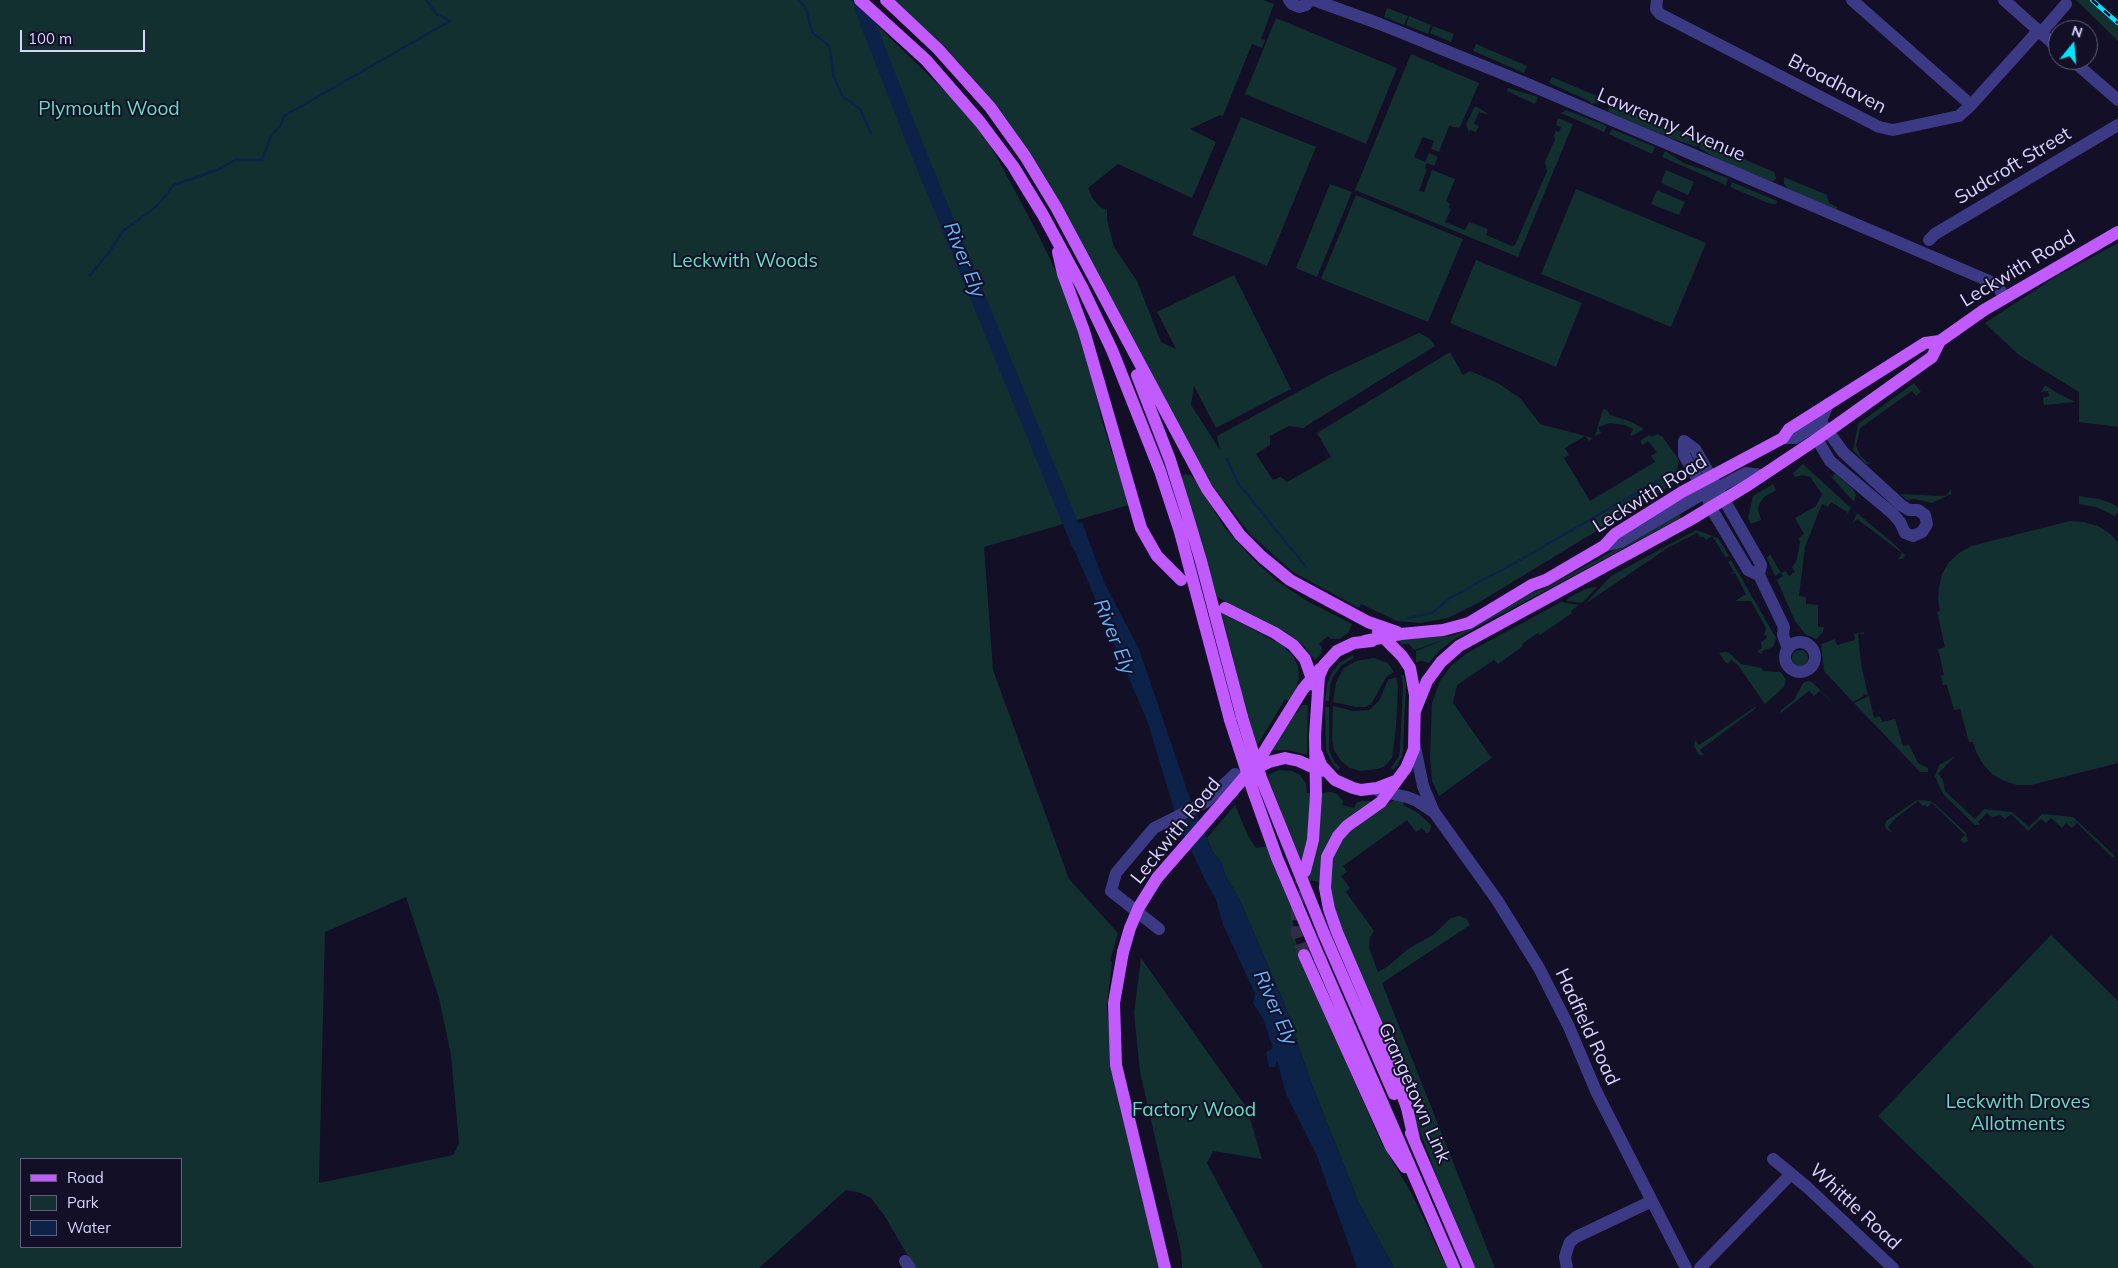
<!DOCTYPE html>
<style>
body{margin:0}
#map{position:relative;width:2118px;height:1268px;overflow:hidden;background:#130f26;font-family:Mulish,sans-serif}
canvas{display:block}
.legend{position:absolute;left:20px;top:1158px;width:162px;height:90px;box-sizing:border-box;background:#130f26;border:1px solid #625e7d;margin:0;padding:6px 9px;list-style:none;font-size:15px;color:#d9d4ff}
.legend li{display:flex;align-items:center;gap:10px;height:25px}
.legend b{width:25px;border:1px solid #625e7d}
.north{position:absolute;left:2048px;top:20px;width:50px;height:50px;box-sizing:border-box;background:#130f26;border:1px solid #625e7d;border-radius:50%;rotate:17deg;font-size:14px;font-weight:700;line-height:20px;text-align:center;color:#d9d4ff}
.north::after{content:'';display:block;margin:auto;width:18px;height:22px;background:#00e5ff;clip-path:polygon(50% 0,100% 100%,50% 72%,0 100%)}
.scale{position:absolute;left:20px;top:30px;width:125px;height:22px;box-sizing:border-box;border:2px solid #d9d4ff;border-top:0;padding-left:6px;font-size:15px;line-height:18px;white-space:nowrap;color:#d9d4ff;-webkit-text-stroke:4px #130f26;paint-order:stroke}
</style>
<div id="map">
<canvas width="2118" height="1268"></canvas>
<ul class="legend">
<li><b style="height:6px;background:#c25bff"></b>Road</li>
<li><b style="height:14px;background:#12302f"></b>Park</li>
<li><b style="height:14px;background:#0c2248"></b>Water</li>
</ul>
<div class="north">N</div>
<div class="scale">100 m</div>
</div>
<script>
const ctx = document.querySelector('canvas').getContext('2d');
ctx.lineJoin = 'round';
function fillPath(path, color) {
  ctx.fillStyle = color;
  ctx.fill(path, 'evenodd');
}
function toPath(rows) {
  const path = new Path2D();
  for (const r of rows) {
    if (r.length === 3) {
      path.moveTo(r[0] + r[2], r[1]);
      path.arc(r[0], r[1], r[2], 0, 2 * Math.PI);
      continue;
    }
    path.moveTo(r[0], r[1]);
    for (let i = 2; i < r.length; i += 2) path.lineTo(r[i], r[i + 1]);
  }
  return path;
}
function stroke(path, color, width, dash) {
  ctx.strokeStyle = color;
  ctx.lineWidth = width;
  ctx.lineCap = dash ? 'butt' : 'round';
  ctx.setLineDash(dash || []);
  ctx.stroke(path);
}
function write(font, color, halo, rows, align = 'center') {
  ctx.font = font + ' Mulish,sans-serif';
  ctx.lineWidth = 4;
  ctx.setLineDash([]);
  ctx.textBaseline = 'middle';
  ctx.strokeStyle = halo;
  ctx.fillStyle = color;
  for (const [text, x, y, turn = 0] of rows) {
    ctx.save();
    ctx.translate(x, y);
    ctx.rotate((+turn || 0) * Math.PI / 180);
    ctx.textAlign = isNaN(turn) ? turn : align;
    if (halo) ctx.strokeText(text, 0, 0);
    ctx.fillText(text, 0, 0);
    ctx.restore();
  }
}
fillPath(toPath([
 [0,0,851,0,979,124,1038,234,1081,324,1102,421,1129,505,984,547,993,670,1069,879,1118,933,1110,961,1112,962,1107,1006,1110,1041,1160,1268,915,1268,884,1215,871,1198,861,1193,846,1190,759,1268,0,1268],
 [406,897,439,998,451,1055,459,1143,454,1154,449,1156,319,1183,325,932],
 [21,1159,181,1159,181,1247,21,1247],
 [893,0,1263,0,1274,4,1261,39,1265,40,1262,48,1252,44,1223,116,1220,115,1190,129,1216,142,1192,198,1118,164,1088,188,1093,199,1100,207,1107,210,1107,220,1114,247,1137,281,1161,342,1176,349,1157,312,1234,275,1291,389,1216,428,1194,386,1191,405,1220,450,1217,436,1329,375,1419,333,1429,338,1435,346,1303,428,1289,426,1270,436,1270,445,1256,454,1273,480,1281,477,1287,482,1331,457,1317,433,1450,352,1463,375,1470,371,1498,383,1521,399,1540,424,1593,438,1589,441,1585,436,1565,448,1569,455,1564,458,1590,501,1655,462,1651,456,1657,452,1648,441,1643,445,1641,443,1641,440,1649,435,1652,437,1657,434,1662,436,1679,460,1674,484,1478,603,1448,618,1420,623,1397,621,1361,604,1359,608,1293,572,1250,534,1207,478,990,107,978,83,941,43],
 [2076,0,2088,0,2118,26,2118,41],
 [1387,8,1408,16,1404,25,1384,17],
 [1409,16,1431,25,1428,34,1406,25],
 [1276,18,1397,68,1366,144,1245,94],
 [1433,26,1454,34,1451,42,1430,33],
 [1476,44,1527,66,1524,73,1473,51],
 [1411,54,1479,83,1461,125,1459,128,1449,126,1439,152,1431,149,1434,141,1423,137,1414,157,1425,162,1429,153,1438,157,1434,166,1427,163,1425,168,1427,169,1419,191,1424,192,1432,170,1455,179,1446,201,1450,204,1449,208,1451,209,1445,222,1465,230,1469,222,1488,229,1486,235,1512,246,1515,245,1547,171,1545,162,1555,139,1554,135,1556,131,1559,132,1561,127,1556,125,1558,118,1573,124,1518,257,1355,190],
 [1552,77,1602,98,1598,103,1591,104,1589,101,1549,83],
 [1508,88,1538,97,1535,104,1507,91],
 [1610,104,1617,104,1701,141,1697,147,1665,136,1609,112,1608,110],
 [1475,106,1487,113,1486,114,1479,112,1474,124,1479,126,1476,132,1470,130,1469,132,1466,124],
 [1566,110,1607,126,1604,132,1561,113],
 [1241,117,1316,147,1267,266,1192,235],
 [1612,129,1655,147,1652,154,1609,134],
 [1702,141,1774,172,1776,179,1772,182,1719,160,1699,148],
 [1665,151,1684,163,1728,178,1726,185,1662,157],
 [1666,170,1694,182,1688,195,1661,183],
 [1784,177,1827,195,1829,203,1837,207,1837,210,1788,189,1784,184],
 [1732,182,1777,201,1776,204,1768,203,1730,187],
 [1330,184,1352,192,1317,277,1296,268],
 [1576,189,1706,243,1671,327,1541,274],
 [1657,190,1685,202,1679,215,1651,204],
 [1356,195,1463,239,1428,322,1321,279],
 [2118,243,2118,427,2079,422,2079,392,2019,355,1985,323,2057,276],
 [1476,260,1582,303,1556,367,1450,323],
 [1914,383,1921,392,1916,396,1912,391,1860,428,1856,446,1860,455,1867,462,1872,463,1866,464,1853,450,1858,424],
 [2045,385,2059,394,2075,402,2044,405,2043,398,2049,396,2048,391,2041,392],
 [1603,409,1607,410,1610,415,1632,422,1644,429,1632,436,1630,435,1633,429,1625,425,1610,423,1598,427,1601,433,1595,436],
 [1803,464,1851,508,1844,518,1847,512,1831,502,1828,507,1822,504,1805,547,1799,596,1806,597,1806,604,1818,605,1818,627,1824,627,1823,632,1816,639,1805,634,1795,621,1777,580,1783,576,1780,573,1775,576,1767,558,1770,554,1781,573,1786,571,1789,576,1795,572,1792,567,1796,562,1800,543,1799,538,1804,534,1795,518,1816,506,1822,494,1810,477,1803,475,1795,477,1793,473],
 [1825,470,1832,477,1835,473,1853,489,1856,495,1854,502],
 [1185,474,1192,476,1197,482,1224,527,1252,558,1277,581,1307,601,1352,624,1348,633,1339,639,1331,639,1328,636,1319,644,1322,647,1321,654,1315,660,1302,644,1288,633,1217,597,1181,478],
 [1773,484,1776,490,1764,497,1759,504,1758,510,1761,520,1751,524,1748,518,1753,496],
 [1951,489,1951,493,1953,493,1932,503,1915,499,1907,500,1900,494,1943,496,1947,495],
 [2079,496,2099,499,2111,503,2118,507,2118,512,2115,516,2096,507,2079,504],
 [1857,513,1893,543,1905,555,1903,559,1898,559,1902,553,1857,519,1852,524],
 [1679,514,1681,518,1453,640,1440,650,1429,663,1422,661,1416,662,1416,651,1449,638,1414,650,1409,644,1402,644,1399,641,1400,639,1452,636,1474,627,1531,593,1546,588],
 [2070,521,2084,522,2098,526,2109,533,2118,542,2118,763,2031,785,2017,785,2004,781,1992,774,1983,764,1976,752,1973,742,1969,742,1960,709,1954,710,1947,685,1943,685,1941,676,1944,675,1938,649,1945,647,1937,612,1940,611,1938,600,1939,587,1942,574,1949,562,1959,553,1971,546],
 [1696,530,1718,538,1729,556,1726,558,1712,536,1706,540,1703,536,1700,537,1697,533,1669,547,1585,604,1611,576],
 [1731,560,1776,638,1773,647,1762,651,1762,654,1757,652,1762,648,1761,642,1766,639,1767,636,1764,635,1766,628,1751,601,1735,601,1746,594,1735,573,1729,575,1734,572,1728,562],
 [1597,587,1582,603,1567,601,1568,598,1588,588],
 [1561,602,1579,605,1571,611,1572,613,1540,635,1538,633,1522,644,1523,646,1498,664,1494,660,1457,685,1453,703,1490,756,1493,757,1439,796,1432,781,1430,756,1432,703,1440,681,1451,666,1467,653],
 [1222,613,1282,645,1293,656,1298,666,1299,678,1295,692,1290,702,1285,699,1257,746,1248,719],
 [1864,632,1864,634,1858,634,1861,664,1868,695,1863,694,1864,696,1853,702,1824,671,1821,644,1835,639,1837,645,1855,640,1854,634],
 [1800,658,8],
 [1725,652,1729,653,1741,664,1762,668,1763,671,1781,672,1786,680,1784,687,1765,704,1738,665,1731,660,1728,664,1726,663,1719,653],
 [1353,655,1354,658,1342,665,1333,677,1330,686,1329,701,1325,701,1327,685,1330,676,1339,663],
 [1374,658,1388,663,1394,672,1386,677,1372,703,1366,707,1356,707,1333,702,1336,682,1344,668,1356,661],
 [1404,675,1406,684,1403,750,1402,757,1394,770,1391,768,1399,756,1400,749,1403,685,1401,676],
 [1396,677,1398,687,1396,728,1392,758,1385,766,1378,769,1360,771,1350,768,1341,761,1334,750,1332,739,1333,706,1353,711,1369,710,1379,701,1388,680],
 [1807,681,1812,682,1836,706,1820,691,1814,696,1809,691,1781,713,1780,711,1794,700,1803,683],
 [1869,696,1874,718,1880,716,1882,722,1895,719,1903,746,1909,745,1918,763,1928,768,1928,772,1920,772,1854,703],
 [1302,705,1308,705,1307,755,1288,750,1272,750,1294,712,1297,713],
 [1325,707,1329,707,1329,750,1335,763,1340,767,1338,770,1333,765,1326,750],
 [1755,707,1756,708,1700,750,1704,755,1699,755,1694,746,1695,740,1699,745],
 [1955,756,1938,774,1943,780,1945,791,1975,819,1984,809,2012,812,2029,827,2042,814,2073,817,2115,856,2113,858,2077,823,2072,828,2066,823,2062,828,2051,818,2046,823,2041,819,2028,831,2011,814,2005,819,2000,815,1992,817,1987,813,1978,822,1980,825,1975,825,1943,794,1935,776,1939,765],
 [1279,770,1292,771,1300,775,1306,783,1307,793,1312,793,1308,836,1302,865,1267,775],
 [1331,792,1337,794,1343,801,1342,805,1354,808,1356,803,1362,801,1372,801,1346,821,1320,882,1308,880,1307,877,1322,793],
 [1394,800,1404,801,1403,805,1418,813,1431,825,1430,832,1426,833,1422,828,1416,832,1407,820,1343,866,1347,872,1341,876,1350,888,1346,892,1374,931,1370,937,1369,948,1378,972,1387,967,1408,949,1433,935,1451,918,1459,916,1466,918,1470,925,1382,983,1495,1268,1474,1268,1451,1214,1403,1087,1337,919,1330,894,1333,853,1349,831,1363,819],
 [1917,800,1930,801,1935,804,1966,833,1968,841,1964,843,1960,840,1965,835,1932,803,1927,807,1925,805,1923,806,1918,801,1896,818,1888,827,1893,833,1886,829,1885,825,1886,821],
 [1235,805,1248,836,1256,848,1267,846,1292,906,1294,936,1305,969,1381,1142,1413,1196,1447,1268,1394,1268,1359,1203,1312,1085,1284,1003,1239,898,1225,875,1222,863,1212,851,1207,838],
 [2051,935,2118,1001,2118,1268,2035,1268,1878,1116],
 [1141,958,1247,1108,1262,1159,1213,1151,1207,1163,1263,1268,1182,1268,1181,1251,1140,1072,1134,1013]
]), '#12302f');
fillPath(toPath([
 [1082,522,1104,582,1139,649,1188,793,1212,851,1222,863,1225,875,1239,898,1284,1003,1312,1085,1359,1203,1394,1268,1357,1268,1317,1156,1286,1094,1277,1060,1275,1067,1269,1067,1266,1052,1273,1048,1263,1019,1253,1003,1255,993,1223,925,1215,897,1206,882,1177,820,1148,723,1066,530]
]), '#0c2248');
stroke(toPath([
 [799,0,806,9,812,32,830,47,833,74,842,96,861,110,871,134],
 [90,275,108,254,123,231,157,206,174,185,217,170,235,160,262,160,271,136,280,126,284,116,450,21,437,14,426,0],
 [1227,459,1238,483,1306,567],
 [1408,618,1432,613,1450,598,1520,560,1664,477]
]), '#0c2248', 2.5);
stroke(toPath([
 [860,0,868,24,919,154,1079,544]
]), '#0c2248', 15);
stroke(toPath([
 [1304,955,1297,934,1297,910,1299,888,1304,874]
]), '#312d47', 12, [12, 6]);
stroke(toPath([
 [1289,0,1292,4,1299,7,1306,5,1310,0],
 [1314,0,1380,24,1523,82,1989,281,1998,287,2005,298],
 [1657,0,1656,9,1660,14,1879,127,1893,130,1959,116,1971,105,2038,31],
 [1852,0,1971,105],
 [2004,0,2058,48],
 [2041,33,2066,4],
 [2072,60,2118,100],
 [1929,240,1935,234,2118,125],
 [1783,438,1795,438,1815,426,1819,426,1825,427,1843,452,1901,505,1909,510,1918,510,1925,515,1927,524,1922,532,1913,536,1905,533,1900,522,1893,514,1830,461,1817,439,1817,430,1819,426,1828,404],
 [1684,441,1695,449,1758,559,1761,565,1759,575,1784,627,1783,635,1788,649],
 [1684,441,1684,455,1706,494,1711,508,1748,570,1759,575],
 [1709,485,1721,486,1746,473,1761,475],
 [1604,546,1620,542,1699,496,1706,494,1713,494],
 [1800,657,15],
 [1414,742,1423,786,1434,812,1497,900,1539,968,1569,1027,1596,1091,1686,1268],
 [1379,791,1407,797,1417,801,1432,811],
 [1159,929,1111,891,1116,873,1154,828,1206,802,1235,774,1241,781],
 [1773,1159,1807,1187,1893,1268],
 [905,1261,910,1268],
 [1567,1268,1565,1257,1567,1250,1570,1242,1576,1237,1652,1201],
 [1700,1268,1791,1174]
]), '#3d3a85', 12);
stroke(toPath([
 [860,0,926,60,980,122,1013,166,1043,215,1082,287,1112,350,1160,471,1180,532,1230,720],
 [886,0,938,49,990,107,1025,156,1056,207,1207,489,1240,535,1262,557,1290,580,1368,622,1397,632],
 [1058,252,1063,274,1084,331,1141,528,1157,556,1181,580],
 [1137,375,1170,460,1186,511,1201,561,1242,717],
 [1225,608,1275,633,1293,645,1305,659,1314,685],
 [1378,632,1402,656,1410,668,1415,695,1414,749,1406,768,1381,802,1347,826,1338,836,1327,857,1325,888,1329,909,1337,932,1381,1035,1407,1108,1414,1139],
 [1365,641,1401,634,1443,630,1469,623,1532,585,1546,580,1604,546,1615,534,1682,492,1783,438,1789,429,1925,343,1940,341,1984,310,2118,232],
 [1415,711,1427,681,1441,662,1459,646,1688,521,1748,485,1817,439,1932,357,1940,341],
 [1317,754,1321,765,1335,780,1353,788,1361,790,1377,788,1395,781],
 [1254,769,1269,762,1285,758,1299,761,1321,771],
 [1231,793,1259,760,1303,689,1320,669],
 [1305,871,1313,840,1316,795,1315,736,1319,676,1324,665,1337,651,1354,643,1372,641],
 [1324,934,1394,1094],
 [1123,952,1114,1003,1116,1065,1165,1268],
 [1304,955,1391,1147,1405,1167],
 [1320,959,1454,1268],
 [1411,1133,1469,1268]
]), '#c25bff', 12);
const rail = toPath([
 [2092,0,2118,23]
]);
stroke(rail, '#00e5ff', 4.5);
stroke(rail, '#130f26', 2.5, [8]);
stroke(toPath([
 [1242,717,1261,778,1324,934],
 [1230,720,1253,791,1277,858,1320,959],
 [1123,952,1130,928,1139,907,1157,878,1231,793]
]), '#c25bff', 12);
write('19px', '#d9d4ff', '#130f26', [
 ["Broadhaven",1837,84,27],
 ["Lawrenny Avenue",1671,125,23],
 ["Sudcroft Street",2013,166,-31],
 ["Leckwith Road",2018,269,-31],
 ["Leckwith Road",1650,494,-32],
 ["Leckwith Road",1176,831,-51],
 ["Hadfield Road",1587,1027,65],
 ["Grangetown Link",1414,1093,66],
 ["Whittle Road",1855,1207,43]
]);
write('19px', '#5fe0c0', '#130f26', [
 ["Plymouth Wood",109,109],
 ["Leckwith Woods",745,261],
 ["Leckwith Droves",2018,1102],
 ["Allotments",2018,1124],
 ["Factory Wood",1194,1110]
]);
write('italic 20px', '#62b6ff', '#130f26', [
 ["River Ely",964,260,68],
 ["River Ely",1114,637,68],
 ["River Ely",1275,1008,66]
]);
</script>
